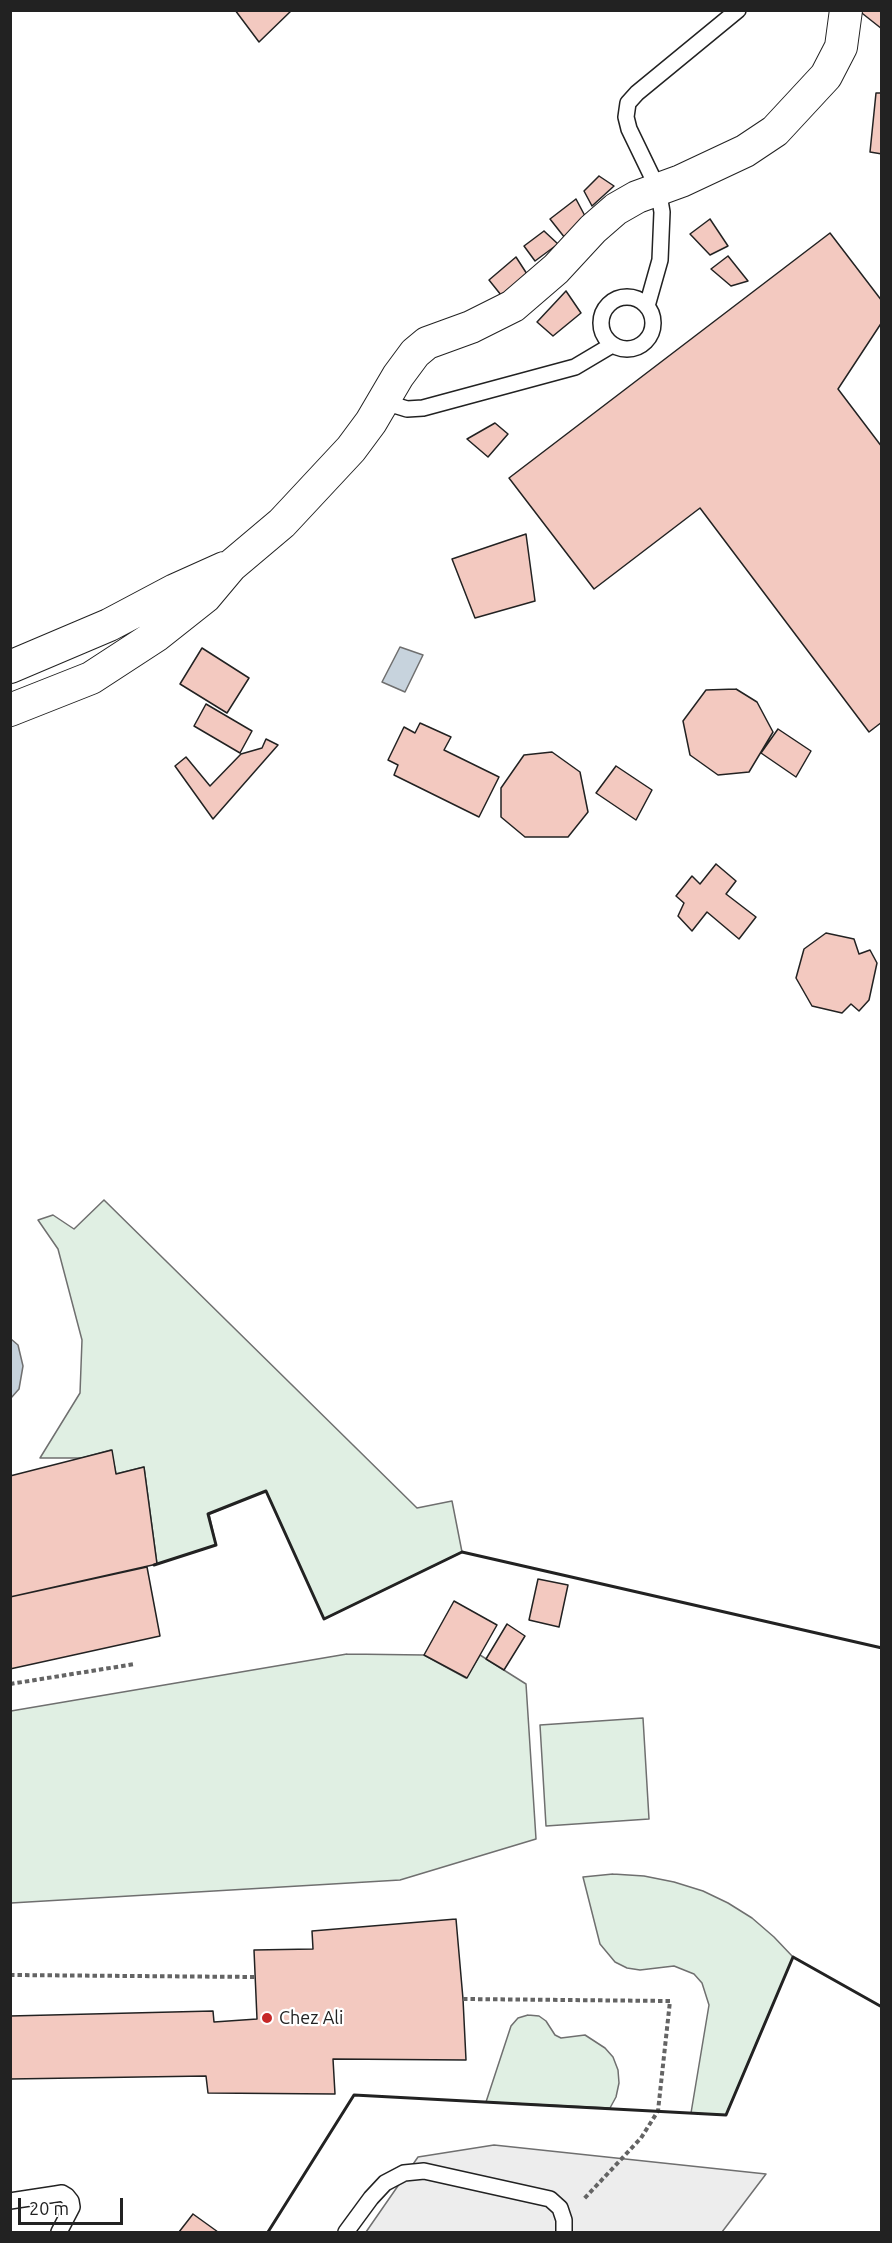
<!DOCTYPE html>
<style>
body{margin:0}
#map{position:relative;width:892px;height:2243px;overflow:hidden;background:#fff;font-family:Ubuntu,sans-serif}
canvas{display:block}
.frame{position:absolute;inset:0;border:12px solid #222;pointer-events:none}
.scale{position:absolute;left:18px;top:2198px;width:105px;height:27px;box-sizing:border-box;border:3px solid #222;border-top:0;padding-left:8px;font-size:18px;line-height:21px;white-space:nowrap;color:#222;-webkit-text-stroke:4px #fff;paint-order:stroke}
</style>
<div id="map">
<canvas width="892" height="2243"></canvas>
<div class="frame"></div>
<div class="scale">20 m</div>
</div>
<script>
const ctx = document.querySelector('canvas').getContext('2d');
ctx.lineJoin = 'round';
function fillPath(path, color) {
  ctx.fillStyle = color;
  ctx.fill(path, 'evenodd');
}
function toPath(rows) {
  const path = new Path2D();
  for (const r of rows) {
    if (r.length === 3) {
      path.moveTo(r[0] + r[2], r[1]);
      path.arc(r[0], r[1], r[2], 0, 2 * Math.PI);
      continue;
    }
    path.moveTo(r[0], r[1]);
    for (let i = 2; i < r.length; i += 2) path.lineTo(r[i], r[i + 1]);
  }
  return path;
}
function stroke(path, color, width, dash) {
  ctx.strokeStyle = color;
  ctx.lineWidth = width;
  ctx.lineCap = dash ? 'butt' : 'round';
  ctx.setLineDash(dash || []);
  ctx.stroke(path);
}
function write(font, color, halo, rows, align = 'center') {
  ctx.font = font + ' Ubuntu,sans-serif';
  ctx.lineWidth = 4.5;
  ctx.setLineDash([]);
  ctx.textBaseline = 'middle';
  ctx.strokeStyle = halo;
  ctx.fillStyle = color;
  for (const [text, x, y, turn = 0] of rows) {
    ctx.save();
    ctx.translate(x, y);
    ctx.rotate((+turn || 0) * Math.PI / 180);
    ctx.textAlign = isNaN(turn) ? turn : align;
    if (halo) ctx.strokeText(text, 0, 0);
    ctx.fillText(text, 0, 0);
    ctx.restore();
  }
}
const green = toPath([
 [104,1200,417,1508,452,1501,462,1552,324,1619,266,1491,209,1514,216,1545,157,1564,144,1467,116,1474,111,1450,82,1458,40,1458,80,1393,82,1340,58,1249,38,1220,53,1215,74,1229,104,1200],
 [347,1654,424,1655,466,1678,480,1655,526,1684,536,1839,400,1880,11,1903,11,1711,347,1654],
 [643,1718,649,1819,546,1826,540,1725,643,1718],
 [613,1874,644,1876,674,1882,703,1891,728,1903,752,1918,774,1937,793,1957,726,2115,691,2113,709,2005,702,1983,694,1974,674,1966,640,1970,627,1968,615,1962,600,1944,583,1877,613,1874],
 [528,2015,539,2016,546,2021,555,2035,561,2038,585,2035,605,2048,613,2057,618,2070,619,2083,616,2097,610,2108,486,2102,511,2026,518,2018,528,2015]
]);
fillPath(green, '#e0efe3');
stroke(green, '#6f6f6f', 1.5);
const parking = toPath([
 [494,2145,766,2174,722,2232,366,2232,418,2157,494,2145]
]);
fillPath(parking, '#ededed');
stroke(parking, '#6f6f6f', 1.5);
const water = toPath([
 [400,647,423,655,405,692,382,682,400,647],
 [11,1339,18,1345,23,1366,19,1389,11,1398,11,1339]
]);
fillPath(water, '#c7d3dd');
stroke(water, '#6f6f6f', 1.5);
const building = toPath([
 [235,10,292,10,259,42,235,10],
 [858,10,882,10,882,29,858,10],
 [876,93,882,93,882,154,870,152,876,93],
 [599,176,614,186,592,206,584,191,599,176],
 [576,199,585,216,565,238,550,219,576,199],
 [710,219,728,246,710,255,690,234,710,219],
 [544,231,558,244,535,261,524,246,544,231],
 [830,233,882,301,882,322,838,389,882,447,882,722,869,732,700,508,594,589,509,478,830,233],
 [728,256,748,281,731,286,711,269,728,256],
 [516,257,527,274,501,295,489,280,516,257],
 [566,291,581,313,553,336,537,322,566,291],
 [495,423,508,434,488,457,467,439,495,423],
 [526,534,535,601,475,618,452,559,526,534],
 [202,648,249,678,227,713,180,684,202,648],
 [736,689,757,702,773,732,749,772,718,775,690,755,683,721,706,690,736,689],
 [206,704,252,731,240,753,194,726,206,704],
 [420,723,451,737,444,750,499,777,479,817,394,775,398,765,388,760,404,727,415,733,420,723],
 [778,729,811,751,796,777,761,753,778,729],
 [266,739,278,745,213,819,175,766,186,757,210,786,241,754,262,748,266,739],
 [552,752,580,772,588,812,568,837,525,837,501,817,501,788,524,755,552,752],
 [616,766,652,790,636,820,596,793,616,766],
 [716,864,736,881,726,894,756,917,739,939,707,912,692,931,678,916,684,903,676,896,692,876,700,884,716,864],
 [826,933,854,939,859,954,870,950,877,963,869,1000,859,1011,851,1004,842,1013,812,1006,796,978,804,949,826,933],
 [112,1450,116,1474,144,1467,157,1564,10,1597,10,1476,112,1450],
 [147,1567,160,1636,10,1669,10,1597,147,1567],
 [538,1579,568,1585,559,1627,529,1620,538,1579],
 [454,1601,497,1625,467,1678,424,1655,454,1601],
 [507,1624,525,1636,504,1670,486,1659,507,1624],
 [456,1919,463,1999,466,2060,333,2059,335,2094,208,2093,206,2076,10,2079,10,2016,213,2011,214,2022,257,2019,254,1950,313,1949,312,1931,456,1919],
 [193,2214,218,2232,179,2232,193,2214]
]);
fillPath(building, '#f3c9c0');
stroke(building, '#222', 1.5);
const lane = toPath([
 [627,323,26],
 [647,306,660,260,662,212,658,189,629,129,626,117,628,103,637,93,738,10],
 [384,402,407,409,423,408,575,367,612,345],
 [10,2201,56,2194,62,2193,67,2196,71,2201,72,2207,59,2232],
 [346,2232,371,2198,385,2183,404,2173,424,2171,550,2199,560,2208,564,2220,564,2232]
]);
const street = toPath([
 [10,667,109,625,175,590,224,568],
 [10,710,91,678,157,635,205,597,231,566,282,523,351,449,371,422,398,376,415,353,427,343,471,327,513,306,556,269,593,229,616,209,637,197,681,181,745,151,775,131,826,76,841,47,846,10]
]);
stroke(lane, '#222', 18);
stroke(street, '#222', 34);
stroke(toPath([
 [10,1684,135,1664],
 [10,1975,255,1977],
 [463,1999,670,2001,658,2111,641,2138,583,2200]
]), '#646464', 4, [4.5, 3]);
stroke(lane, '#fff', 15);
stroke(street, '#fff', 32);
stroke(toPath([
 [154,1565,216,1545,208,1514,266,1491,324,1619,462,1552,882,1648],
 [268,2232,354,2095,726,2115,793,1957,882,2007]
]), '#222', 3);
for (const [x, y, r, color] of [
 [267,2018,6,"#c62828"]
]) {
  const dot = new Path2D();
  dot.arc(x, y, r, 0, 2 * Math.PI);
  ctx.fillStyle = color;
  ctx.fill(dot);
  stroke(dot, '#fff', 2);
}
write('18px', '#222', '#fff', [
 ["Chez Ali",279,2018]
], 'left');
</script>
